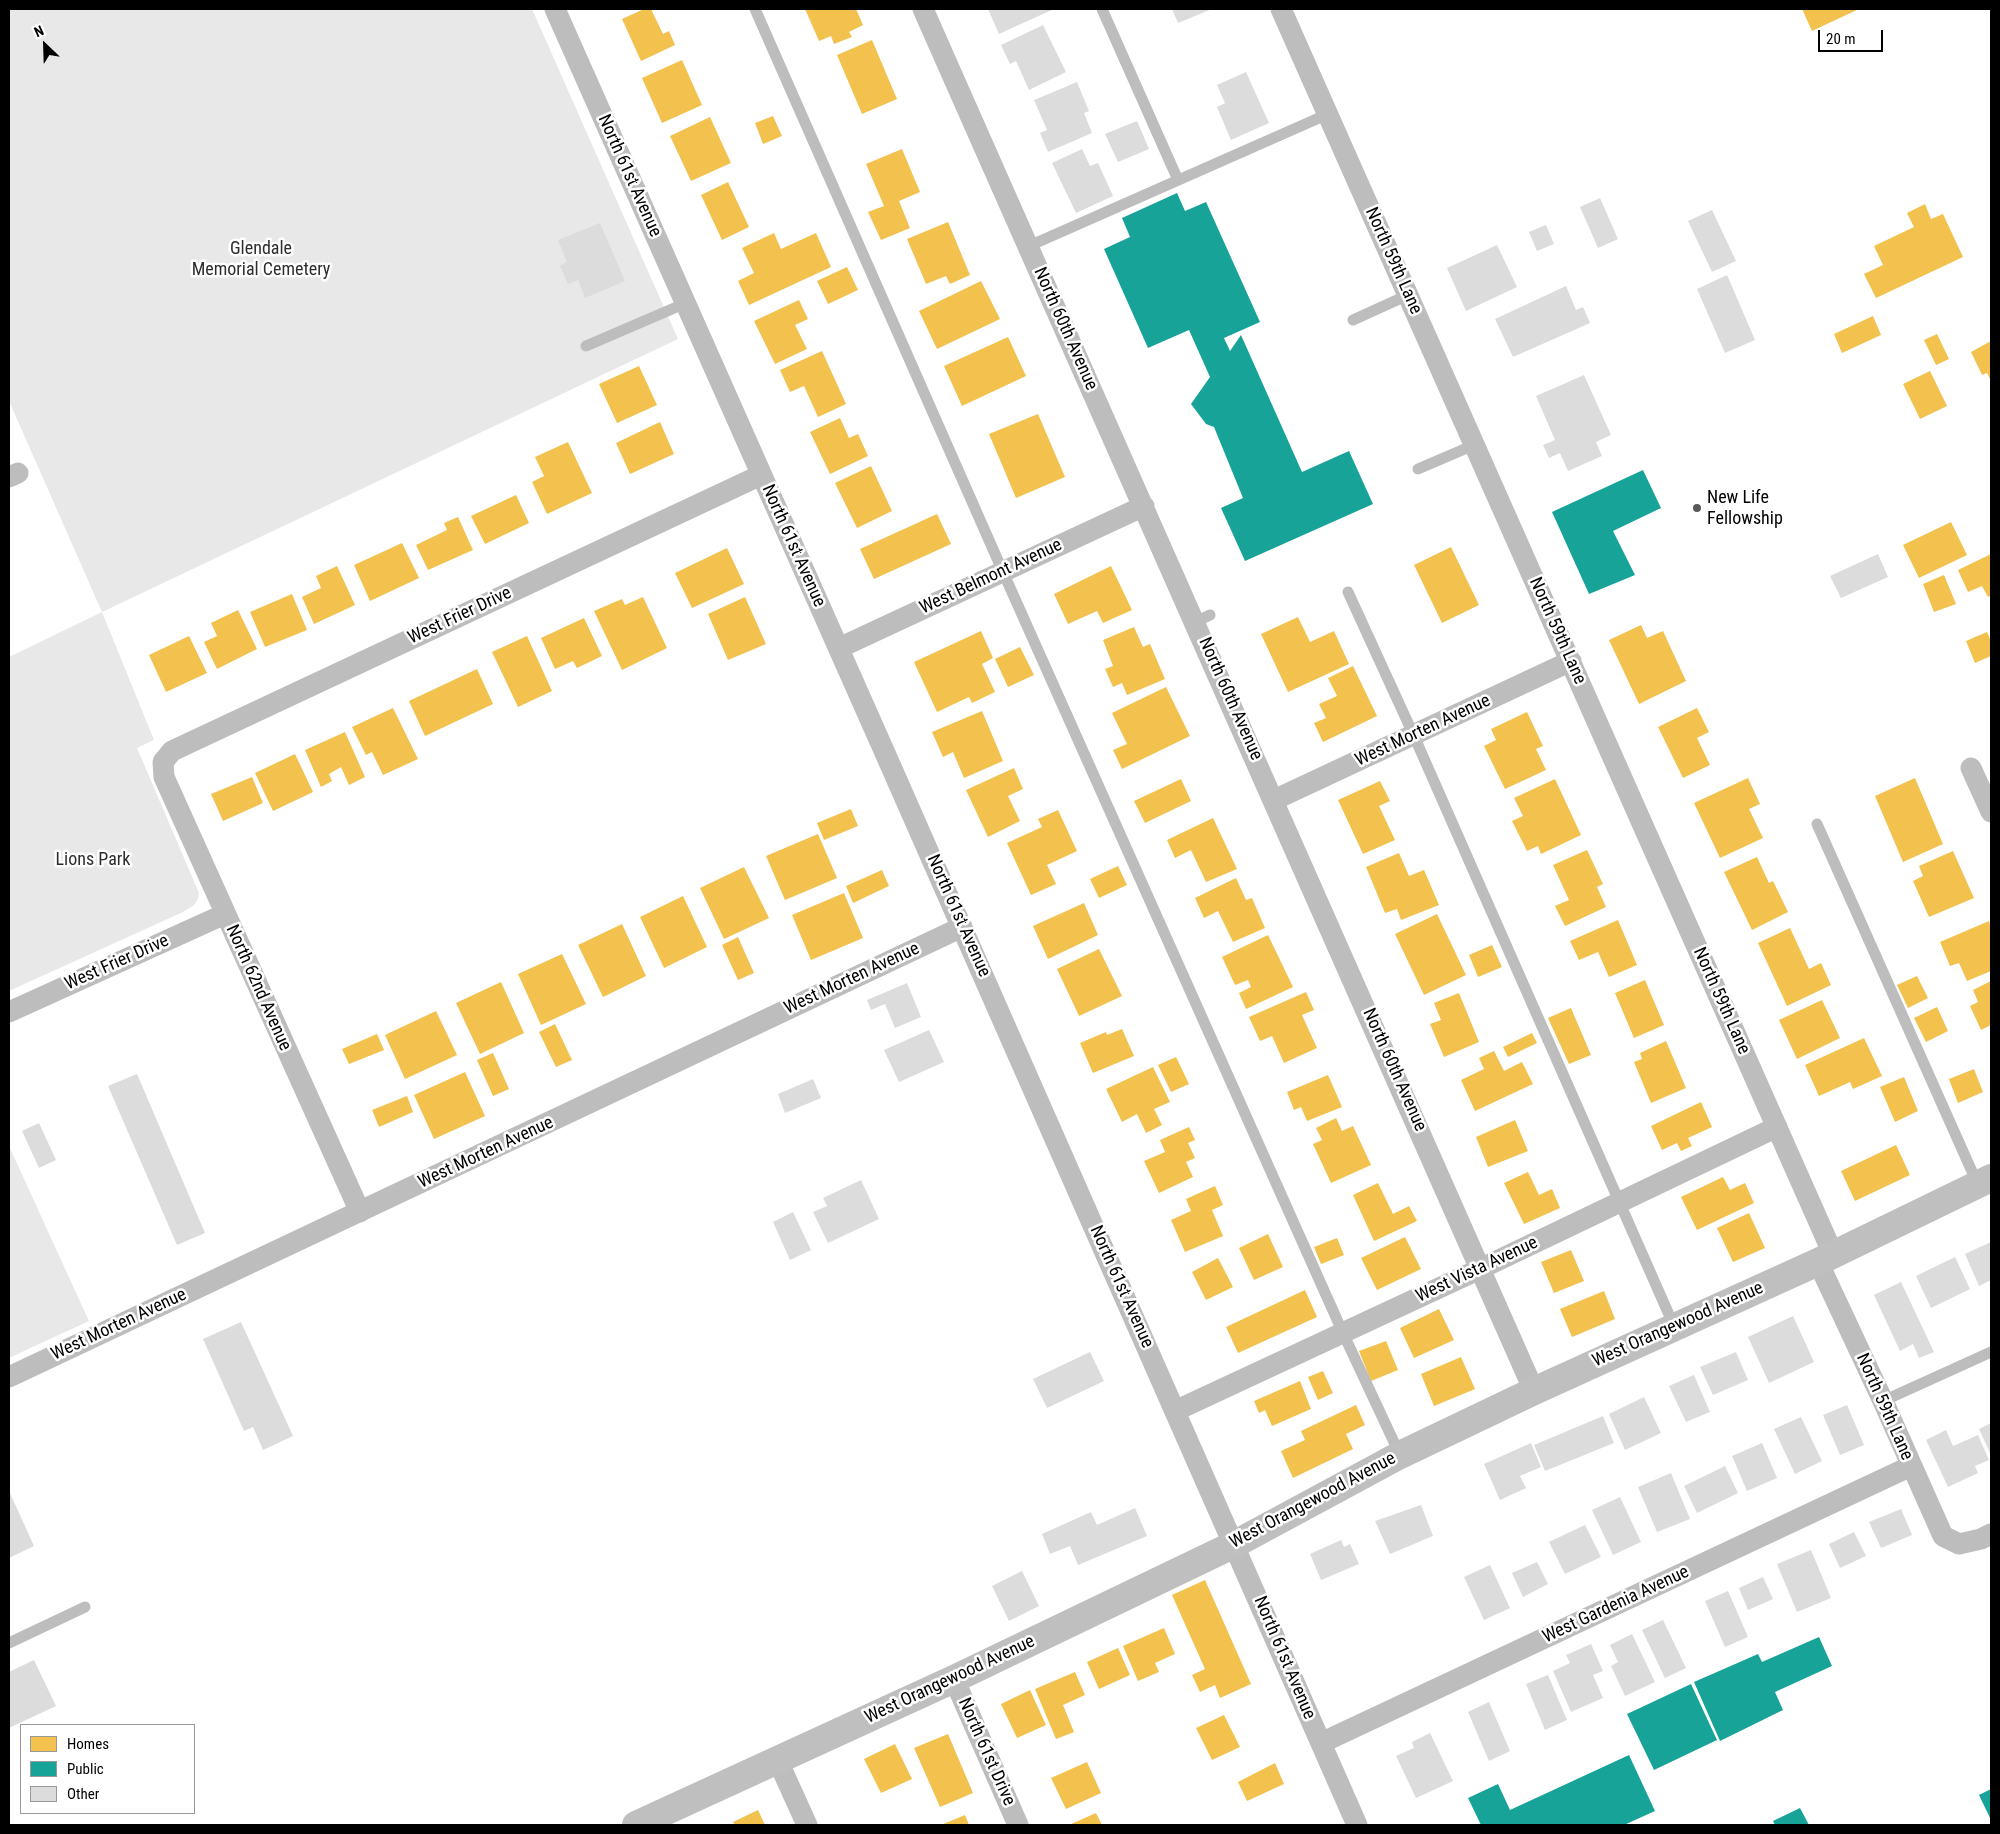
<!DOCTYPE html>
<style>
body{margin:0}
#map{position:relative;width:2000px;height:1834px;overflow:hidden;background:#fff;font-family:"Roboto Condensed",sans-serif}
canvas{display:block}
.frame{position:absolute;inset:0;border:10px solid #000;pointer-events:none}
.legend{position:absolute;left:20px;top:1724px;width:175px;height:90px;box-sizing:border-box;background:#fff;border:1px solid #999;margin:0;padding:6px 9px;list-style:none;font-size:15px;color:#000}
.legend li{display:flex;align-items:center;gap:10px;height:25px}
.legend b{width:25px;border:1px solid #999}
.north{position:absolute;left:20px;top:20px;width:50px;height:50px;-webkit-text-stroke:4px #fff;paint-order:stroke;rotate:336deg;font-size:14px;font-weight:700;line-height:20px;text-align:center;color:#000}
.north::after{content:'';display:block;margin:auto;width:18px;height:22px;background:#000;clip-path:polygon(50% 0,100% 100%,50% 72%,0 100%)}
.scale{position:absolute;left:1818px;top:30px;width:65px;height:22px;box-sizing:border-box;border:2px solid #000;border-top:0;padding-left:6px;font-size:15px;line-height:18px;white-space:nowrap;color:#000;-webkit-text-stroke:4px #fff;paint-order:stroke}
</style>
<div id="map">
<canvas width="2000" height="1834"></canvas>
<div class="frame"></div>
<ul class="legend">
<li><b style="height:14px;background:#f2c14e"></b>Homes</li>
<li><b style="height:14px;background:#17a398"></b>Public</li>
<li><b style="height:14px;background:#dcdcdc"></b>Other</li>
</ul>
<div class="north">N</div>
<div class="scale">20 m</div>
</div>
<script>
const ctx = document.querySelector('canvas').getContext('2d');
ctx.lineJoin = 'round';
function fillPath(path, color) {
  ctx.fillStyle = color;
  ctx.fill(path, 'evenodd');
}
function toPath(rows) {
  const path = new Path2D();
  for (const r of rows) {
    path.moveTo(r[0], r[1]);
    for (let i = 2; i < r.length; i += 2) path.lineTo(r[i], r[i + 1]);
  }
  return path;
}
function stroke(path, color, width, dash) {
  ctx.strokeStyle = color;
  ctx.lineWidth = width;
  ctx.lineCap = dash ? 'butt' : 'round';
  ctx.setLineDash(dash || []);
  ctx.stroke(path);
}
function write(font, color, halo, rows, align = 'center') {
  ctx.font = font + ' "Roboto Condensed",sans-serif';
  ctx.lineWidth = 5;
  ctx.setLineDash([]);
  ctx.textBaseline = 'middle';
  ctx.strokeStyle = halo;
  ctx.fillStyle = color;
  for (const [text, x, y, turn = 0] of rows) {
    ctx.save();
    ctx.translate(x, y);
    ctx.rotate((+turn || 0) * Math.PI / 180);
    ctx.textAlign = isNaN(turn) ? turn : align;
    if (halo) ctx.strokeText(text, 0, 0);
    ctx.fillText(text, 0, 0);
    ctx.restore();
  }
}
fillPath(toPath([
 [9,9,532,9,678,339,102,612,154,740,137,748,199,893,198,899,194,905,183,912,9,991,9,657,102,612,9,401],
 [9,1146,89,1321,9,1358]
]), '#e8e8e8');
fillPath(toPath([
 [644,9,651,9,663,34,669,31,675,45,641,61,622,19],
 [805,9,856,9,863,25,849,32,852,37,834,44,831,36,819,41],
 [1802,9,1859,9,1812,31],
 [872,40,897,99,862,114,837,55],
 [682,60,702,105,662,123,642,78],
 [773,116,782,136,763,144,755,123],
 [710,117,731,163,691,181,670,136],
 [902,149,920,192,899,201,910,228,881,240,868,212,884,206,866,164],
 [728,182,749,227,722,240,701,195],
 [1925,204,1931,219,1943,214,1963,257,1876,298,1864,274,1883,265,1874,246,1914,227,1907,213],
 [948,222,970,275,950,284,946,276,926,284,907,239],
 [774,233,781,249,816,233,831,267,749,305,738,281,754,273,742,248],
 [847,267,858,290,828,304,817,281],
 [981,281,1000,319,937,349,919,311],
 [799,300,808,319,795,325,807,349,775,364,754,321],
 [1873,316,1881,335,1842,353,1834,334],
 [1937,334,1949,359,1936,365,1924,340],
 [1008,337,1026,376,962,406,944,366],
 [1991,341,1991,379,1990,379,1987,373,1982,375,1971,352],
 [822,351,846,404,818,417,804,386,790,392,780,370],
 [639,366,657,405,617,423,599,384],
 [1930,371,1947,406,1920,419,1903,384],
 [1038,414,1065,477,1016,498,989,434],
 [840,418,849,438,858,434,868,456,830,474,810,432],
 [660,422,674,454,630,474,616,443],
 [568,442,592,493,547,514,532,482,544,476,535,457],
 [871,466,892,511,857,528,835,483],
 [516,495,529,523,485,544,471,516],
 [937,514,951,544,874,579,860,549],
 [458,517,473,550,428,570,416,545,447,530,444,523],
 [1951,522,1967,555,1919,578,1903,545],
 [402,543,419,578,370,601,354,565],
 [1451,547,1479,605,1442,623,1414,565],
 [727,548,744,584,692,608,675,573],
 [1991,554,1991,595,1988,597,1982,586,1968,592,1958,570],
 [337,566,355,605,314,624,302,597,321,588,316,576],
 [1111,566,1132,610,1103,623,1097,611,1068,624,1054,594],
 [1944,575,1956,604,1934,612,1923,584],
 [292,594,307,630,265,647,250,612],
 [643,597,667,648,622,670,594,611,622,599,625,605],
 [745,597,766,644,728,660,708,614],
 [238,610,257,649,217,669,204,642,217,636,211,623],
 [1298,617,1310,642,1334,631,1349,664,1288,692,1261,634],
 [584,618,602,656,577,668,573,661,555,669,541,638],
 [1641,625,1647,638,1663,631,1686,681,1639,704,1609,640],
 [1134,627,1143,647,1150,644,1165,679,1127,695,1122,683,1113,687,1105,669,1113,666,1103,640],
 [981,631,993,658,982,664,995,692,972,703,969,697,937,712,914,662],
 [1987,632,1991,641,1991,656,1975,663,1966,641],
 [189,636,207,673,166,692,149,655],
 [527,636,552,691,518,707,492,652],
 [1020,647,1034,675,1008,687,995,659],
 [1353,666,1377,716,1323,742,1314,723,1326,718,1319,704,1337,696,1328,678],
 [477,669,493,704,425,736,409,701],
 [1166,687,1190,736,1122,769,1113,750,1127,744,1112,713],
 [393,708,418,759,383,775,372,752,366,755,352,727],
 [1697,708,1709,732,1697,738,1710,765,1683,778,1658,727],
 [982,711,1003,761,964,778,953,752,943,757,932,732],
 [1527,712,1543,746,1536,749,1546,770,1505,789,1484,746,1496,740,1491,729],
 [345,732,365,777,349,785,341,767,329,774,332,781,321,787,305,750],
 [295,754,313,792,273,811,255,773],
 [1014,768,1023,789,1008,796,1020,821,988,837,966,790],
 [252,777,263,803,223,821,211,794],
 [1748,778,1760,804,1749,809,1763,838,1720,858,1694,803],
 [1915,778,1943,844,1903,862,1875,796],
 [1181,779,1191,801,1145,823,1134,801],
 [1555,779,1581,835,1541,854,1538,846,1527,851,1512,821,1523,816,1514,798],
 [1380,781,1390,801,1379,806,1395,840,1363,854,1338,800],
 [851,809,858,826,824,840,817,823],
 [1058,810,1077,851,1047,865,1056,884,1031,895,1007,843,1042,827,1038,819],
 [1213,818,1237,869,1206,882,1191,850,1175,858,1167,840],
 [818,834,837,878,785,900,766,856],
 [1587,850,1603,884,1597,887,1606,907,1565,926,1555,906,1569,900,1553,865],
 [1953,851,1974,898,1929,917,1913,881,1923,876,1919,866],
 [1399,853,1409,876,1424,870,1439,905,1401,920,1397,909,1385,913,1366,867],
 [1757,857,1769,883,1773,881,1788,912,1752,930,1724,872],
 [1118,866,1127,885,1099,898,1090,879],
 [744,867,769,918,724,939,700,888],
 [882,870,889,886,853,903,846,886],
 [1236,878,1246,900,1252,898,1265,928,1233,942,1218,911,1204,918,1195,898],
 [844,893,863,938,811,960,792,915],
 [683,896,707,947,664,968,640,917],
 [1084,903,1098,935,1048,959,1033,926],
 [1437,914,1466,975,1424,995,1395,934],
 [1618,920,1637,965,1609,977,1598,952,1579,960,1570,941],
 [1989,921,1991,928,1991,971,1967,981,1959,963,1950,966,1940,942],
 [622,924,646,976,603,997,578,945],
 [1790,928,1809,969,1821,963,1831,985,1787,1006,1758,943],
 [1268,935,1293,987,1246,1009,1239,993,1251,987,1248,980,1235,985,1222,957],
 [738,937,754,973,738,980,722,945],
 [1492,945,1502,967,1478,977,1469,955],
 [1099,949,1122,996,1079,1016,1057,969],
 [562,954,586,1004,541,1025,518,974],
 [1917,976,1928,998,1908,1008,1897,985],
 [1645,980,1664,1025,1634,1038,1615,993],
 [1991,981,1991,1025,1981,1030,1970,1006,1978,1002,1973,990],
 [501,982,524,1033,480,1054,456,1003],
 [1306,992,1314,1010,1302,1015,1317,1048,1284,1063,1272,1036,1260,1041,1249,1017],
 [1459,993,1479,1042,1444,1057,1430,1024,1441,1020,1434,1003],
 [1822,1000,1840,1038,1797,1059,1779,1020],
 [1937,1007,1948,1031,1926,1042,1914,1018],
 [1571,1008,1591,1055,1569,1064,1548,1018],
 [436,1011,457,1055,405,1079,385,1035],
 [555,1024,572,1060,556,1067,539,1032],
 [1122,1029,1134,1056,1093,1073,1080,1043,1106,1032,1107,1035],
 [1532,1033,1537,1043,1508,1057,1503,1047],
 [377,1034,384,1050,349,1064,342,1049],
 [1864,1038,1882,1076,1853,1089,1850,1082,1819,1096,1805,1065],
 [1666,1041,1686,1088,1651,1103,1634,1062,1642,1059,1640,1053],
 [1494,1051,1504,1071,1522,1062,1533,1084,1475,1111,1461,1080,1484,1069,1479,1058],
 [493,1053,509,1089,493,1096,477,1060],
 [1176,1057,1189,1084,1171,1092,1158,1065],
 [1153,1067,1170,1102,1154,1109,1162,1125,1146,1133,1137,1114,1122,1122,1106,1089],
 [1974,1069,1983,1092,1958,1103,1949,1079],
 [465,1072,485,1116,434,1139,414,1095],
 [1328,1075,1342,1107,1307,1121,1301,1107,1294,1110,1287,1092],
 [1904,1077,1918,1111,1895,1122,1880,1087],
 [407,1096,413,1112,379,1127,372,1110],
 [1701,1102,1712,1127,1688,1138,1692,1146,1681,1151,1677,1143,1662,1150,1651,1126],
 [1336,1118,1342,1131,1353,1126,1371,1165,1331,1183,1313,1144,1322,1140,1316,1128],
 [1515,1120,1528,1151,1488,1167,1476,1137],
 [1189,1127,1195,1140,1188,1143,1195,1158,1186,1162,1193,1177,1159,1193,1144,1161,1165,1152,1160,1140],
 [1896,1145,1910,1175,1855,1201,1841,1171],
 [1528,1172,1539,1195,1552,1189,1560,1208,1524,1224,1504,1183],
 [1723,1177,1730,1190,1745,1183,1754,1203,1697,1230,1681,1197],
 [1378,1183,1393,1214,1409,1206,1417,1221,1374,1241,1353,1195],
 [1215,1186,1223,1205,1212,1210,1223,1236,1185,1252,1171,1220,1191,1211,1186,1199],
 [1749,1213,1765,1248,1733,1262,1717,1228],
 [1268,1234,1283,1267,1254,1280,1239,1248],
 [1405,1237,1421,1269,1377,1290,1361,1258],
 [1337,1238,1344,1255,1321,1264,1314,1247],
 [1571,1250,1584,1281,1554,1293,1541,1262],
 [1218,1258,1233,1287,1206,1300,1192,1272],
 [1305,1290,1317,1317,1238,1353,1226,1327],
 [1604,1291,1615,1319,1572,1337,1560,1309],
 [1439,1309,1454,1340,1414,1358,1400,1328],
 [1386,1341,1398,1370,1371,1381,1359,1351],
 [1461,1357,1475,1389,1434,1406,1421,1374],
 [1323,1371,1333,1393,1318,1400,1308,1377],
 [1300,1381,1311,1409,1272,1426,1265,1410,1259,1413,1254,1401],
 [1356,1405,1365,1425,1346,1434,1353,1449,1293,1478,1281,1451,1305,1440,1301,1431],
 [1205,1580,1251,1684,1220,1698,1215,1685,1200,1692,1192,1675,1205,1669,1172,1595],
 [1164,1628,1175,1654,1155,1663,1159,1672,1138,1681,1123,1646],
 [1118,1648,1130,1675,1099,1689,1087,1662],
 [1075,1672,1085,1695,1063,1705,1074,1732,1056,1739,1035,1689],
 [1030,1690,1046,1725,1017,1738,1001,1704],
 [1224,1715,1240,1747,1212,1760,1196,1728],
 [948,1734,973,1793,940,1807,914,1748],
 [895,1744,912,1779,881,1793,864,1759],
 [1087,1762,1101,1793,1066,1809,1051,1778],
 [1275,1763,1284,1784,1247,1801,1238,1782],
 [758,1810,765,1825,735,1825,733,1822],
 [1096,1813,1102,1825,1069,1825],
 [965,1815,969,1825,941,1825]
]), '#f2c14e');
fillPath(toPath([
 [1177,193,1185,211,1206,202,1260,322,1224,338,1230,351,1241,335,1302,472,1349,451,1373,504,1245,561,1221,508,1243,498,1214,427,1206,424,1191,404,1210,377,1189,330,1148,348,1104,249,1130,237,1122,218],
 [1643,470,1661,508,1613,531,1635,575,1589,594,1552,512],
 [1819,1637,1832,1666,1775,1692,1783,1710,1720,1741,1694,1682,1758,1654,1762,1662],
 [1691,1684,1717,1740,1654,1770,1627,1714],
 [1629,1755,1655,1811,1624,1825,1481,1825,1468,1798,1498,1784,1510,1810],
 [1991,1789,1991,1820,1979,1795],
 [1800,1808,1809,1825,1775,1825,1773,1821]
]), '#17a398');
fillPath(toPath([
 [988,9,1054,9,999,34],
 [1172,9,1212,9,1178,23],
 [1043,25,1066,72,1029,90,1016,61,1010,64,1001,45],
 [1246,72,1269,123,1231,140,1217,107,1225,103,1217,85],
 [1077,82,1089,111,1084,113,1092,133,1048,152,1040,133,1047,130,1034,100],
 [1137,121,1149,149,1118,162,1105,134],
 [1082,149,1090,166,1098,163,1113,196,1076,213,1052,163],
 [1600,198,1618,239,1598,248,1580,207],
 [1712,210,1736,261,1712,272,1688,221],
 [600,223,625,281,585,298,578,280,568,284,560,266,567,262,558,240],
 [1546,225,1554,244,1537,251,1529,232],
 [1497,245,1517,287,1466,311,1447,268],
 [1727,275,1755,340,1725,353,1697,289],
 [1566,286,1576,310,1583,307,1590,323,1513,357,1495,319],
 [1584,375,1611,435,1596,442,1602,456,1568,471,1560,453,1549,458,1543,445,1555,440,1536,396],
 [1878,554,1888,577,1841,598,1830,576],
 [907,983,921,1017,895,1028,885,1004,871,1010,867,1000],
 [929,1030,944,1062,899,1082,884,1050],
 [137,1074,205,1233,177,1245,108,1086],
 [813,1079,821,1098,785,1113,778,1094],
 [39,1123,56,1160,39,1168,22,1131],
 [861,1180,879,1219,828,1243,813,1212,827,1206,823,1198],
 [793,1212,811,1250,790,1260,773,1222],
 [1991,1242,1991,1280,1979,1286,1965,1254],
 [1955,1257,1970,1289,1931,1308,1916,1276],
 [1901,1282,1934,1352,1919,1358,1913,1344,1900,1351,1874,1295],
 [1793,1316,1814,1362,1769,1383,1748,1337],
 [241,1322,293,1436,263,1450,253,1427,244,1431,203,1339],
 [1090,1352,1104,1381,1047,1408,1033,1379],
 [1736,1352,1748,1380,1713,1395,1700,1367],
 [1694,1375,1710,1412,1686,1422,1669,1386],
 [1644,1397,1661,1433,1625,1450,1609,1414],
 [1847,1405,1864,1445,1840,1455,1823,1415],
 [1603,1416,1614,1443,1545,1471,1534,1445],
 [1801,1417,1822,1461,1795,1474,1774,1429],
 [1991,1423,1991,1455,1979,1429],
 [1946,1430,1953,1446,1978,1435,1989,1460,1975,1466,1978,1473,1948,1487,1926,1440],
 [1531,1443,1541,1467,1520,1476,1526,1488,1500,1500,1484,1464],
 [1762,1443,1777,1478,1747,1491,1732,1456],
 [1725,1466,1738,1493,1697,1513,1684,1486],
 [1671,1473,1690,1519,1657,1532,1638,1487],
 [9,1491,34,1546,9,1558],
 [1620,1497,1641,1542,1613,1555,1592,1510],
 [1421,1505,1433,1536,1390,1554,1375,1521],
 [1135,1508,1147,1536,1078,1565,1070,1546,1050,1554,1042,1534,1091,1512,1097,1525],
 [1901,1509,1912,1535,1881,1548,1869,1522],
 [1585,1525,1601,1557,1565,1574,1549,1542],
 [1854,1532,1866,1556,1840,1568,1829,1544],
 [1341,1540,1344,1547,1350,1544,1359,1564,1321,1580,1310,1554],
 [1811,1550,1831,1598,1797,1612,1777,1564],
 [1537,1562,1548,1584,1523,1597,1512,1573],
 [1490,1565,1510,1608,1484,1620,1464,1577],
 [1022,1571,1039,1606,1009,1621,992,1586],
 [1763,1577,1773,1599,1748,1610,1739,1588],
 [1728,1591,1748,1637,1725,1647,1705,1601],
 [1663,1620,1686,1668,1665,1678,1642,1630],
 [1632,1634,1655,1682,1625,1696,1611,1666,1618,1662,1610,1645],
 [1591,1644,1603,1671,1593,1675,1603,1698,1571,1712,1553,1671,1570,1663,1566,1655],
 [34,1660,56,1706,9,1728,9,1672],
 [1548,1675,1567,1720,1545,1730,1526,1684],
 [1489,1702,1510,1751,1489,1761,1468,1712],
 [1430,1733,1453,1781,1416,1798,1396,1756,1414,1748,1412,1742]
]), '#dcdcdc');
stroke(toPath([
 [755,9,1003,572,1343,1333,1400,1455],
 [1102,9,1178,180],
 [1029,246,1328,114],
 [1353,320,1408,295],
 [586,346,686,303],
 [1418,469,1474,445],
 [1348,592,1414,736,1674,1326],
 [1195,622,1210,615],
 [1817,824,1978,1185],
 [1883,1401,1991,1352],
 [9,1643,85,1607]
]), '#bdbdbd', 11);
stroke(toPath([
 [555,9,885,753,1357,1825],
 [923,9,1534,1391],
 [1281,9,1833,1254],
 [9,477,18,473],
 [839,648,1144,506],
 [1971,768,1991,812],
 [1274,800,1571,661],
 [9,1012,225,914],
 [360,1212,164,777,163,762,172,751,761,475],
 [1818,1262,1883,1401,1943,1536,1959,1544,1981,1539,1991,1534],
 [9,1377,962,927],
 [1175,1411,1482,1268,1777,1127],
 [954,1679,1018,1825],
 [1321,1743,1911,1466],
 [778,1761,807,1825]
]), '#bdbdbd', 21);
stroke(toPath([
 [636,1825,954,1679,1235,1544,1400,1455,1534,1391,1818,1262,1991,1178]
]), '#bfbfbf', 28);
for (const [x, y, r, color] of [
 [1697,508,5,"#595959"]
]) {
  const dot = new Path2D();
  dot.arc(x, y, r, 0, 2 * Math.PI);
  ctx.fillStyle = color;
  ctx.fill(dot);
  stroke(dot, '#fff', 2);
}
write('18px', '#000', '#fff', [
 ["North 61st Avenue",629,176,66],
 ["North 59th Lane",1393,261,66],
 ["North 60th Avenue",1065,329,66],
 ["North 61st Avenue",793,546,66],
 ["West Belmont Avenue",991,577,-25],
 ["West Frier Drive",460,616,-25],
 ["North 59th Lane",1557,631,66],
 ["North 60th Avenue",1230,699,66],
 ["West Morten Avenue",1423,731,-25],
 ["North 61st Avenue",958,916,66],
 ["West Frier Drive",117,963,-24],
 ["West Morten Avenue",852,979,-25],
 ["North 62nd Avenue",258,988,66],
 ["North 59th Lane",1721,1001,66],
 ["North 60th Avenue",1394,1070,66],
 ["West Morten Avenue",486,1153,-25],
 ["West Vista Avenue",1477,1270,-25],
 ["North 61st Avenue",1121,1287,66],
 ["West Morten Avenue",119,1325,-25],
 ["West Orangewood Avenue",1678,1325,-24],
 ["North 59th Lane",1884,1407,66],
 ["West Orangewood Avenue",1313,1501,-28],
 ["West Gardenia Avenue",1616,1605,-25],
 ["North 61st Avenue",1284,1658,67],
 ["West Orangewood Avenue",950,1680,-25],
 ["North 61st Drive",986,1752,66]
]);
write('18px', '#2d2d2d', '#fff', [
 ["Glendale",261,249],
 ["Memorial Cemetery",261,270],
 ["Lions Park",93,860]
]);
write('18px', '#000', '#fff', [
 ["New Life",1707,498],
 ["Fellowship",1707,519]
], 'left');
</script>
